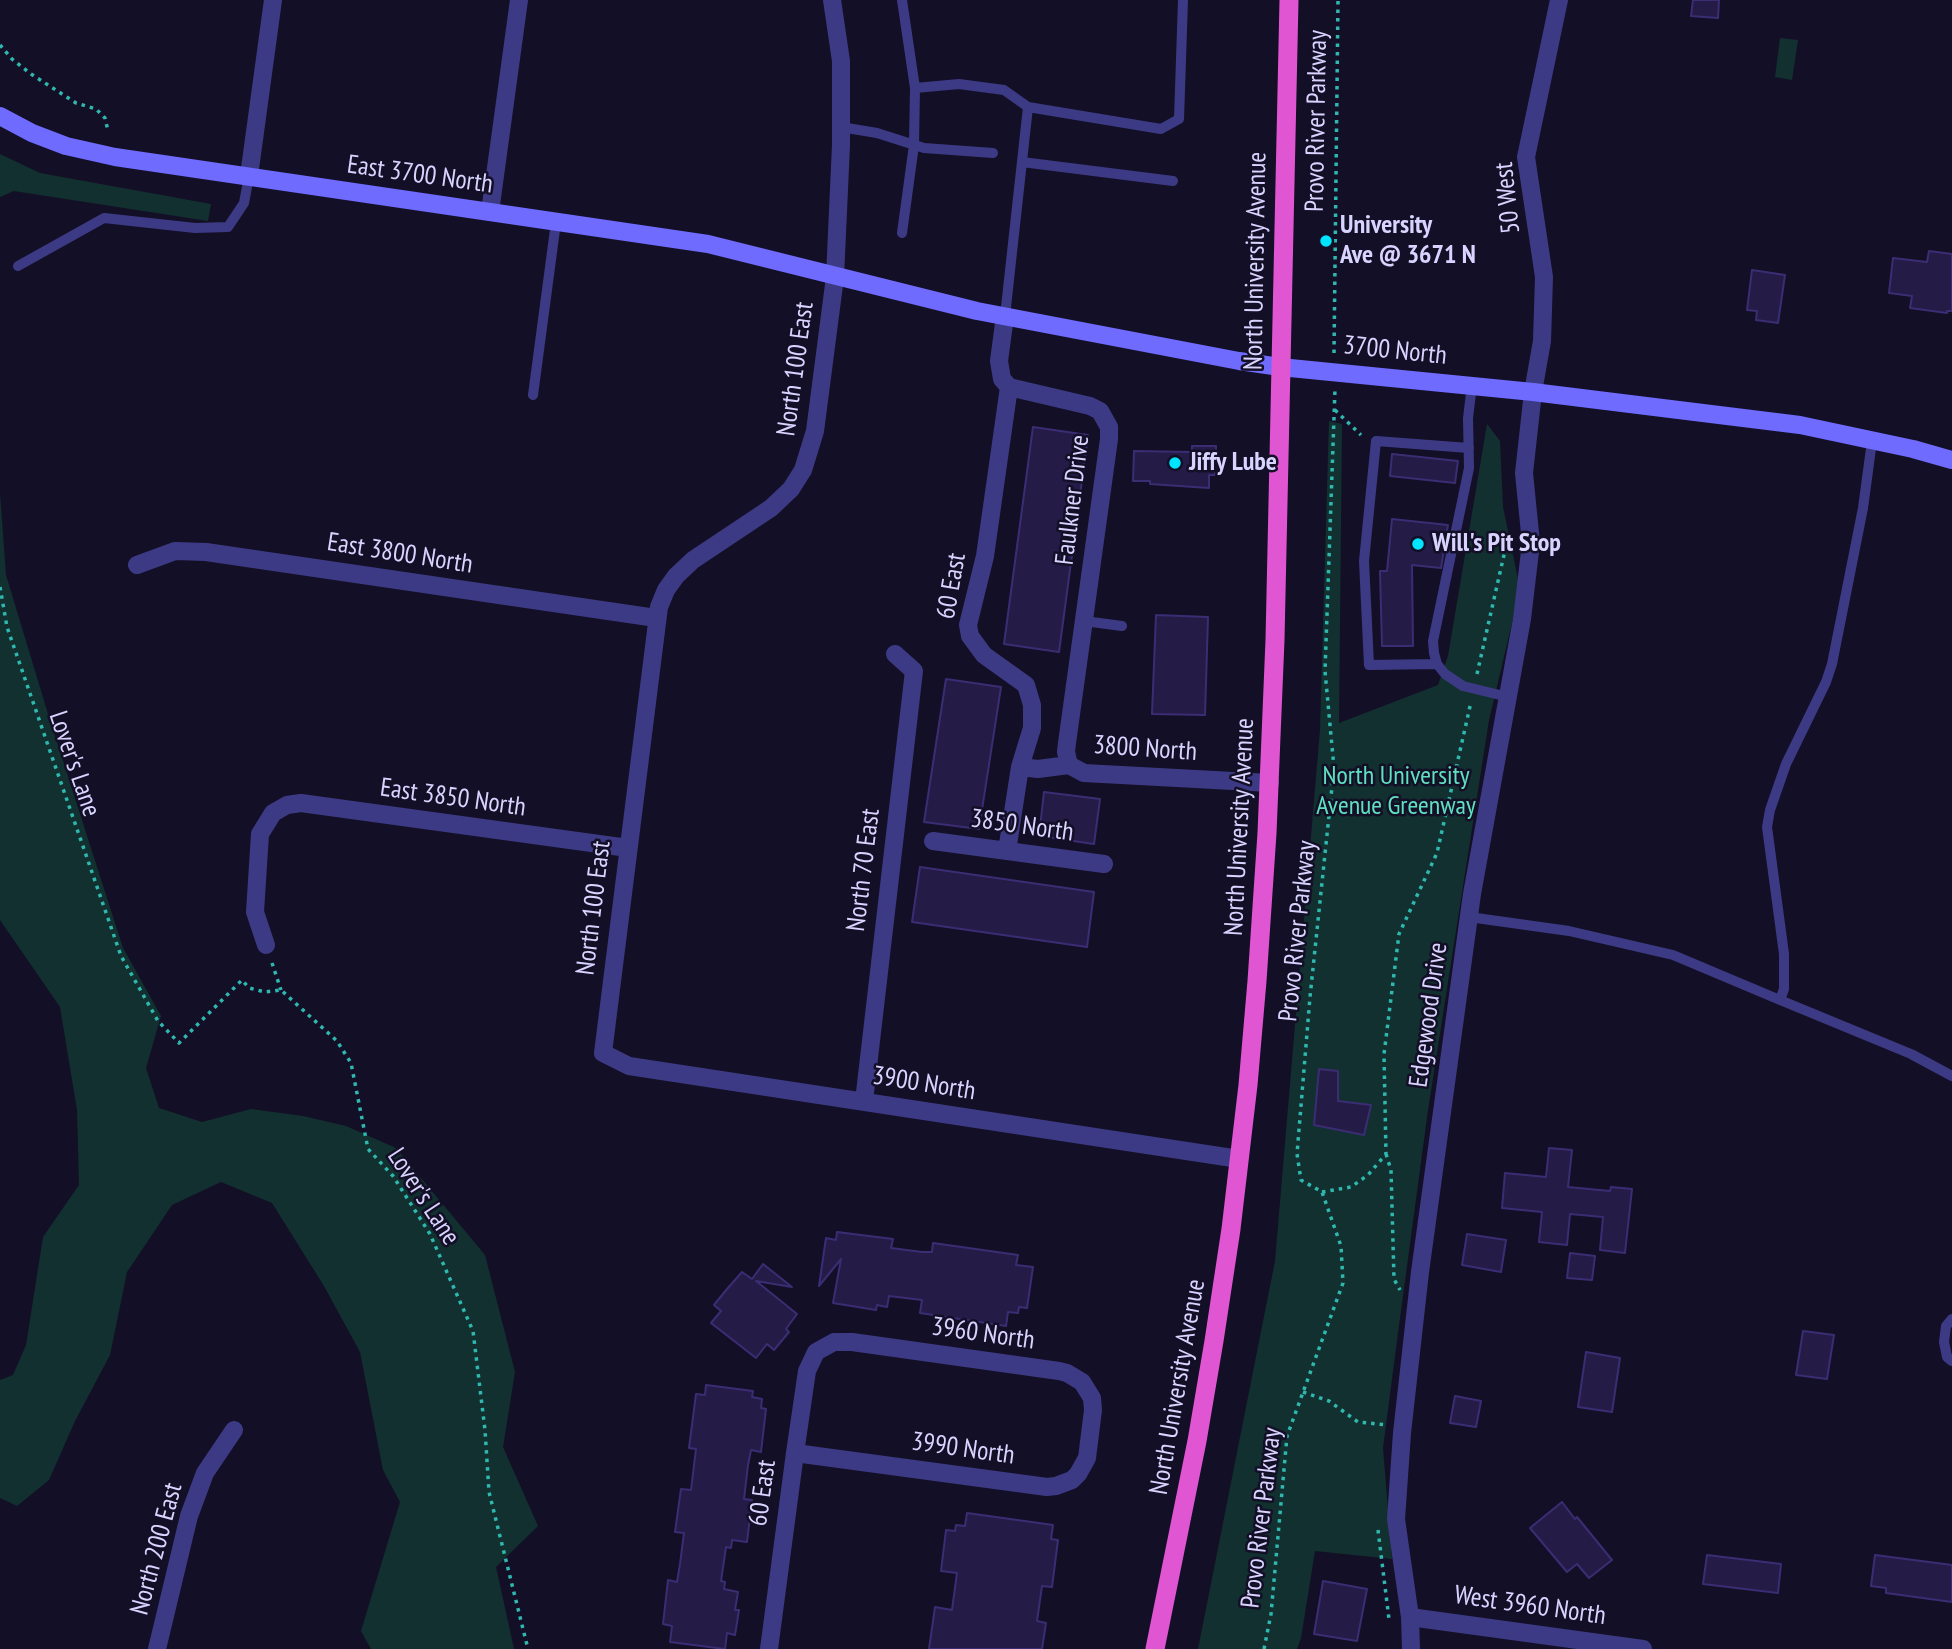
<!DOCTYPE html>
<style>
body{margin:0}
canvas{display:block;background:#130f26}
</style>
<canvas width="1952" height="1649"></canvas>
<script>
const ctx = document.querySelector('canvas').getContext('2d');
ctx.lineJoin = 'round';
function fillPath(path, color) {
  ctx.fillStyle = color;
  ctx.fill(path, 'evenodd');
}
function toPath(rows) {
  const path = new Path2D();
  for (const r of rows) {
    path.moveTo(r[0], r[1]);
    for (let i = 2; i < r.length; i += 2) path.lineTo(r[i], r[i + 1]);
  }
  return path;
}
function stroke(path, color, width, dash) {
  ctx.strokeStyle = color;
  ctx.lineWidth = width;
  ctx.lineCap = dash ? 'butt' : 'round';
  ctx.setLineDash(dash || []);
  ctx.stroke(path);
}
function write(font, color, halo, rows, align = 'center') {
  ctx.font = font + ' "PT Sans Narrow",sans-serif';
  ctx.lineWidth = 5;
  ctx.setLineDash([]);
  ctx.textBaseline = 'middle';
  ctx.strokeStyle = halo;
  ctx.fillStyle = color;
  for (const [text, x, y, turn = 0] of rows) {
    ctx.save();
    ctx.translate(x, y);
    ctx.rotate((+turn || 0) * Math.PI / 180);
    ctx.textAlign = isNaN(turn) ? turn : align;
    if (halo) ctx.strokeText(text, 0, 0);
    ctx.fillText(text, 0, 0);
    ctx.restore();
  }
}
fillPath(toPath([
 [1780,38,1798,40,1792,80,1775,77],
 [0,154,40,173,211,204,208,221,14,191,0,197],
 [1329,421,1342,424,1339,723,1438,685,1448,656,1487,424,1500,441,1503,507,1520,589,1489,720,1428,1110,1398,1333,1383,1448,1392,1559,1315,1551,1301,1638,1297,1649,1198,1649,1275,1261,1320,730],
 [0,493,6,575,48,714,123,948,161,1016,146,1068,159,1108,202,1122,251,1109,303,1116,346,1126,396,1148,485,1255,515,1372,503,1447,538,1526,496,1567,514,1649,371,1649,361,1631,400,1502,383,1470,360,1352,324,1286,272,1203,221,1182,172,1205,127,1272,110,1355,75,1421,49,1480,17,1506,0,1498,0,1380,13,1375,26,1345,43,1237,79,1185,77,1110,60,1007,0,920]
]), '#12302f');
const building = toPath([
 [1693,0,1719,0,1718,18,1691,16,1693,0],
 [1929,251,1952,254,1952,311,1947,311,1947,313,1910,308,1912,296,1889,293,1893,258,1927,262,1929,251],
 [1752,270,1785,275,1778,323,1756,320,1757,311,1747,310,1752,270],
 [1033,427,1088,435,1059,652,1004,644,1033,427],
 [1192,446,1216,446,1215,475,1209,475,1209,488,1150,484,1150,481,1133,481,1134,451,1192,452,1192,446],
 [1392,454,1458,461,1455,483,1390,476,1392,454],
 [1392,519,1448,525,1441,568,1412,565,1413,646,1382,646,1380,571,1387,571,1392,519],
 [1156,615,1208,617,1205,715,1152,714,1156,615],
 [946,679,1001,687,979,829,924,822,946,679],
 [1044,792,1100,799,1094,844,1039,836,1044,792],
 [920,867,1094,892,1087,947,912,922,920,867],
 [1319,1069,1338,1071,1338,1101,1371,1105,1364,1135,1314,1125,1319,1069],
 [1549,1148,1572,1150,1568,1187,1610,1191,1611,1187,1632,1189,1625,1253,1600,1250,1603,1217,1570,1214,1567,1245,1539,1242,1542,1212,1502,1208,1505,1173,1546,1177,1549,1148],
 [837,1232,893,1239,891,1248,922,1252,932,1252,933,1243,1018,1255,1016,1265,1033,1267,1027,1308,1019,1307,1018,1313,1008,1312,1006,1326,920,1313,922,1300,889,1296,887,1307,877,1305,876,1310,833,1303,841,1259,819,1286,826,1238,836,1240,837,1232],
 [1467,1234,1506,1240,1501,1272,1462,1265,1467,1234],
 [1570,1253,1595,1256,1592,1280,1567,1278,1570,1253],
 [763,1264,792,1287,756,1281,797,1314,786,1329,789,1332,774,1350,767,1344,756,1358,711,1323,721,1311,714,1305,727,1289,742,1272,752,1279,763,1264],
 [1803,1331,1834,1335,1827,1379,1796,1375,1803,1331],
 [1586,1352,1620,1358,1612,1412,1578,1407,1586,1352],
 [706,1385,753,1391,752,1397,762,1399,761,1408,766,1409,761,1452,751,1450,748,1465,744,1499,752,1500,747,1542,732,1540,731,1548,726,1547,721,1581,725,1582,724,1589,738,1592,735,1610,739,1610,735,1635,727,1633,725,1649,670,1642,672,1626,663,1624,668,1580,677,1582,680,1564,684,1533,675,1532,681,1489,691,1490,696,1449,689,1448,696,1394,705,1395,706,1385],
 [1455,1396,1481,1401,1476,1427,1450,1423,1455,1396],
 [1562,1502,1575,1519,1577,1517,1612,1560,1589,1578,1577,1564,1567,1572,1530,1528,1562,1502],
 [967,1513,1053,1525,1051,1539,1058,1540,1052,1587,1042,1586,1037,1621,1046,1623,1042,1649,929,1649,935,1607,952,1610,957,1573,941,1571,946,1530,955,1531,956,1525,965,1526,967,1513],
 [1707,1555,1781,1564,1778,1593,1703,1584,1707,1555],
 [1875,1555,1952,1565,1952,1602,1886,1593,1886,1588,1871,1586,1875,1555],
 [1323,1581,1367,1589,1357,1641,1314,1634,1323,1581]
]);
fillPath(building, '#241b47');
stroke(building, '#3b2d73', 2);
stroke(toPath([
 [0,45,12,59,31,74,76,103,96,109,105,118,108,131],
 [1334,353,1338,0],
 [1335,410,1361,435],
 [0,587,7,627,121,956,158,1021,179,1043,242,980,249,988,265,992,281,990,337,1041,351,1063,368,1149,393,1176,430,1234,473,1331,485,1430,489,1492,528,1649],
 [1477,674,1506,546],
 [272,963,281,990],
 [1386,1154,1391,1170,1394,1279,1400,1290],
 [1322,1192,1351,1187,1368,1175,1386,1154,1384,1054,1399,934,1437,853,1471,702],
 [1303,1392,1329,1401,1358,1422,1387,1425],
 [1378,1530,1389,1619],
 [1264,1649,1271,1614,1287,1436,1343,1283,1341,1246,1322,1192,1301,1180,1297,1154,1310,997,1334,768,1325,671,1335,389]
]), '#2fb8b0', 3.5, [3.5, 5]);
stroke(toPath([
 [902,0,915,88,959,84,1004,90,1028,107],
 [841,127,877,133,924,148,993,153],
 [1022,162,1173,181],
 [902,233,914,145,915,88],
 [18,266,104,218,195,228,228,227,244,203,249,176],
 [1005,316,1028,107,1161,129,1179,119,1183,0],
 [1472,385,1468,418,1469,468,1433,641,1434,653,1437,664,1445,674,1463,686,1508,697],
 [533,395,556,222],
 [1084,621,1122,626],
 [1437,664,1369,665,1364,561,1376,441,1469,448],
 [1469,917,1569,931,1673,955,1780,1000,1784,989,1784,954,1767,827,1770,810,1786,764,1826,682,1832,664,1863,508,1872,441],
 [1780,1000,1911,1054,1952,1076],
 [1952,1319,1946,1326,1944,1342,1947,1357,1952,1361]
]), '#3d3a85', 10);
stroke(toPath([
 [832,0,841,61,841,145,835,277,815,431,803,470,791,489,771,508,693,560,676,576,666,590,659,607,603,1053,629,1066,1239,1159],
 [249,176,273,0],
 [490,212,519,0],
 [1005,316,999,361,1002,379,1009,387,1090,406,1100,411,1109,427,1109,439,1067,743,1066,752,1069,765],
 [137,565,175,551,206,552,656,618],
 [1020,767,1038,769,1069,765,1084,773,1270,783],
 [933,841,1104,864],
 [1007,851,1020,767,1032,728,1032,705,1026,685,984,655,970,636,968,625,985,556,1009,387],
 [266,945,255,912,260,834,273,813,287,805,301,803,628,848],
 [864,1101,914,671,895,654],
 [1410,1617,1643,1649],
 [157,1649,189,1516,205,1473,234,1430],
 [769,1649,795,1453,807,1371,816,1352,834,1342,852,1342,1059,1371,1067,1373,1082,1382,1092,1398,1093,1410,1087,1458,1078,1474,1072,1480,1056,1486,1047,1487,795,1453],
 [1411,1649,1410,1617,1396,1519,1402,1433,1420,1272,1472,894,1522,619,1531,543,1524,473,1533,392,1542,341,1544,277,1526,157,1559,0]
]), '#3d3a85', 18);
stroke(toPath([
 [0,116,32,133,66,146,115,157,708,244,977,311,1239,361,1280,367,1533,392,1800,425,1913,449,1952,460]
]), '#6f6bff', 18);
stroke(toPath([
 [1155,1649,1197,1441,1214,1341,1231,1229,1248,1085,1257,981,1267,833,1275,640,1289,0]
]), '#e055d1', 19);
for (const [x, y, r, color] of [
 [1326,241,7,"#00e5ff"],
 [1175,463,7,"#00e5ff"],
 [1418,544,7,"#00e5ff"]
]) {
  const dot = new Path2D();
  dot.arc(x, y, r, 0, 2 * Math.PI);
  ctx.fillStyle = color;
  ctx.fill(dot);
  stroke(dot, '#130f26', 2.5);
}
write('26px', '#d9d4ff', '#130f26', [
 ["Provo River Parkway",1317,121,-89],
 ["East 3700 North",420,175,8],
 ["50 West",1508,198,-96],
 ["North University Avenue",1256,261,-89],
 ["3700 North",1395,351,6],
 ["North 100 East",796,369,-82],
 ["Faulkner Drive",1073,500,-83],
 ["East 3800 North",400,554,9],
 ["60 East",952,586,-80],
 ["3800 North",1145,749,4],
 ["Lover's Lane",74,764,71],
 ["East 3850 North",453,798,8],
 ["3850 North",1022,826,8],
 ["North University Avenue",1240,827,-87],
 ["North 70 East",864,870,-83],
 ["North 100 East",594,908,-83],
 ["Provo River Parkway",1298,931,-84],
 ["Edgewood Drive",1429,1015,-82],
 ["3900 North",924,1084,9],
 ["Lover's Lane",423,1197,57],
 ["3960 North",983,1334,8],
 ["North University Avenue",1178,1387,-80],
 ["3990 North",963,1449,8],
 ["60 East",763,1493,-82],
 ["Provo River Parkway",1262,1518,-83],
 ["North 200 East",157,1549,-75],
 ["West 3960 North",1530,1606,8]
]);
write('bold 26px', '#d9d4ff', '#130f26', [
 ["University",1340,226],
 ["Ave @ 3671 N",1340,256],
 ["Jiffy Lube",1189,463],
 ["Will's Pit Stop",1432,544]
], 'left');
write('26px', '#5fe0c0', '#130f26', [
 ["North University",1396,777],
 ["Avenue Greenway",1396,807]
]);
</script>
